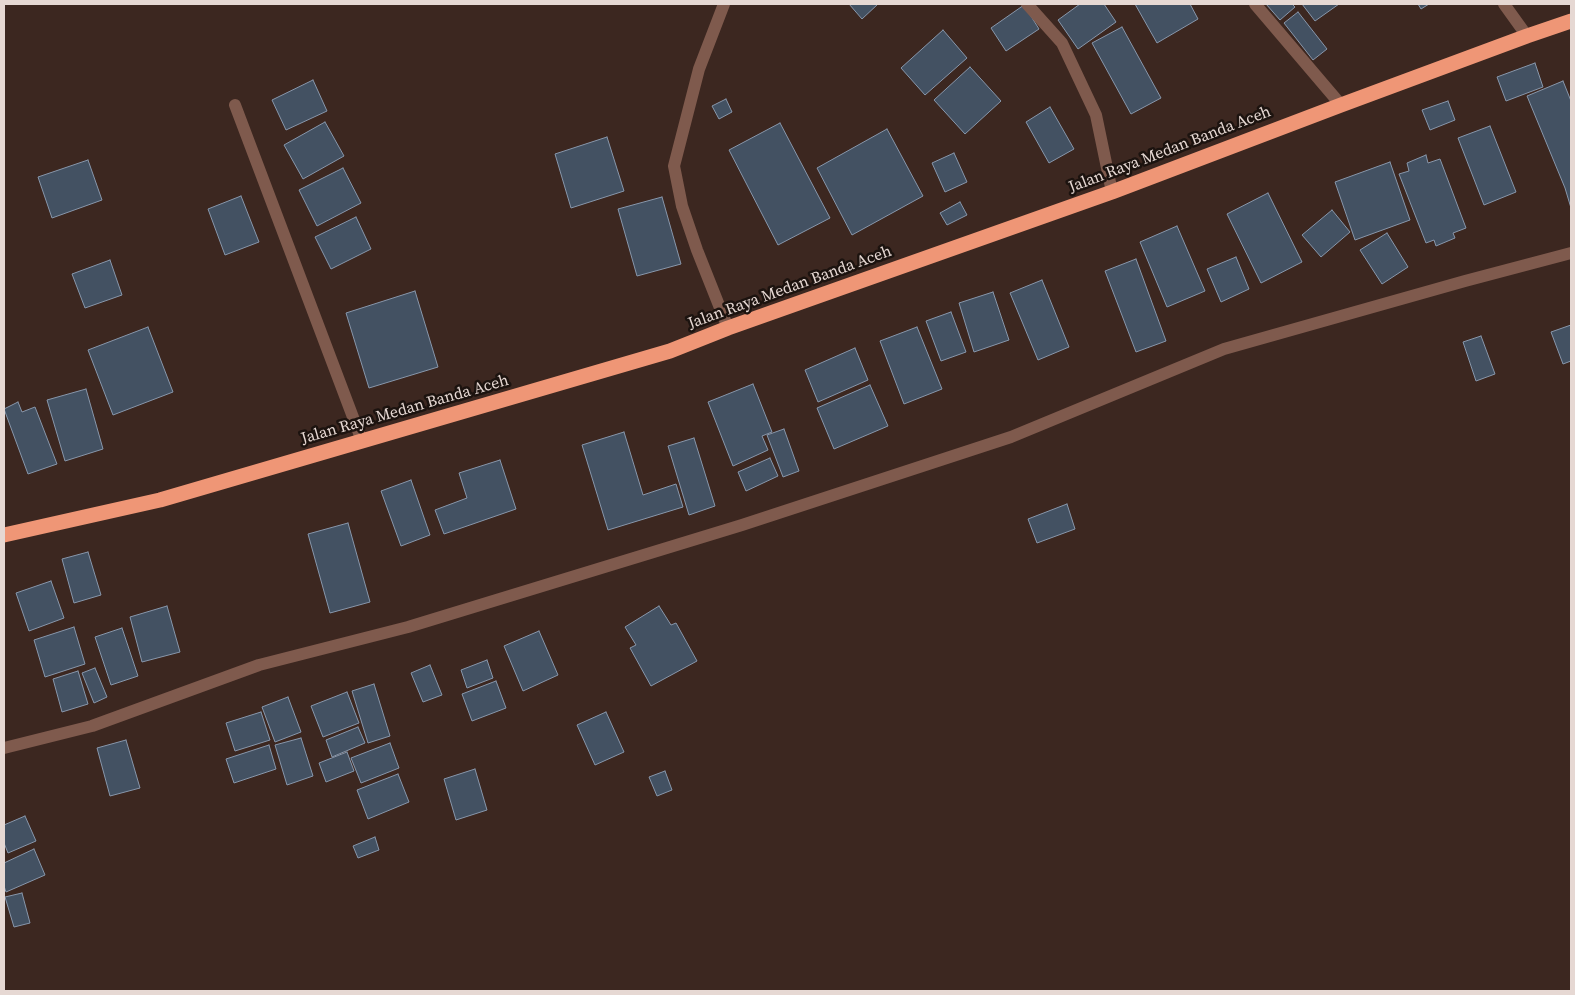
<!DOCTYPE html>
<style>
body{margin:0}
#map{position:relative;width:1575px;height:995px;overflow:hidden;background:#3c2720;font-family:"Source Serif 4",serif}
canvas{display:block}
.frame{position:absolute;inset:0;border:5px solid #e6d8d3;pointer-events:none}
</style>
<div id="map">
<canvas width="1575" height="995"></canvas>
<div class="frame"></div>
</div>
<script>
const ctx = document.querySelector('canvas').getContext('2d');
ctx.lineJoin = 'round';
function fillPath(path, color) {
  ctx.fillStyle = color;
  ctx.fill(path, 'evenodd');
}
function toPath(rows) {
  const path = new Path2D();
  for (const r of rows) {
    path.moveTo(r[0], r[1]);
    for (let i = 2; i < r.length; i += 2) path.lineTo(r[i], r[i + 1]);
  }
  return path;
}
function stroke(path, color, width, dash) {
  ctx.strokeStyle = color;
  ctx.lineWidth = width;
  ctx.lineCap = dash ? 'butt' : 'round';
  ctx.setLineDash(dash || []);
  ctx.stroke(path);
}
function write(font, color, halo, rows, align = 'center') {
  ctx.font = font + ' "Source Serif 4",serif';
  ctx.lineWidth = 5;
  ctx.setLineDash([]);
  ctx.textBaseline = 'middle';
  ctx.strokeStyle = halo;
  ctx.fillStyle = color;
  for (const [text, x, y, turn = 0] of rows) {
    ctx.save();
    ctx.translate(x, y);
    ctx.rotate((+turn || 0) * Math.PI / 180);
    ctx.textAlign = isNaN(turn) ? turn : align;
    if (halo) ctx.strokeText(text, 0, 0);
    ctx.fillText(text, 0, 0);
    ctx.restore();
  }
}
const building = toPath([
 [849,4,878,4,862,19,849,4],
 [1080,4,1104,4,1116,22,1078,49,1058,20,1080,4],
 [1135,4,1190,4,1198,19,1157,43,1135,4],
 [1266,4,1292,4,1295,7,1280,20,1266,4],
 [1302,4,1339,4,1315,21,1302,4],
 [1418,4,1429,4,1421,9,1418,4],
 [1024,5,1039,29,1006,51,991,28,1024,5],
 [1298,12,1327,49,1313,60,1284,23,1298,12],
 [1122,27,1161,98,1131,114,1092,43,1122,27],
 [943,30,967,58,925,95,901,68,943,30],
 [1535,63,1543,87,1506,101,1497,77,1535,63],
 [970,67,1001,101,965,134,934,100,970,67],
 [313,80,327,111,286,130,272,100,313,80],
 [1563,81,1571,101,1571,208,1565,188,1527,96,1563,81],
 [726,99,732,112,719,119,712,106,726,99],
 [1448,101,1455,120,1430,130,1422,110,1448,101],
 [1050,107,1074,149,1049,163,1026,122,1050,107],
 [325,122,344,156,303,179,284,145,325,122],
 [780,123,830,218,778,245,729,150,780,123],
 [1490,126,1516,192,1484,205,1458,138,1490,126],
 [887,129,923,196,852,235,817,168,887,129],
 [607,137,624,191,571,208,555,154,607,137],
 [954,153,967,182,945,192,932,163,954,153],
 [1426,155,1428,163,1440,159,1466,228,1453,233,1455,238,1436,246,1434,240,1426,243,1399,174,1409,171,1407,163,1426,155],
 [88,160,102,200,52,218,38,177,88,160],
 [1390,162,1410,220,1355,240,1335,182,1390,162],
 [343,168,361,203,317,226,299,190,343,168],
 [1268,193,1302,262,1261,283,1227,214,1268,193],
 [241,196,259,242,225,255,208,209,241,196],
 [662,197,681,264,637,276,618,209,662,197],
 [960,202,967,215,947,225,940,213,960,202],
 [1332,210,1350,232,1321,257,1302,235,1332,210],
 [356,217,371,249,331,269,315,237,356,217],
 [1177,226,1205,291,1167,307,1140,242,1177,226],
 [1387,233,1408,267,1382,284,1360,250,1387,233],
 [1236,257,1249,289,1221,302,1207,269,1236,257],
 [1136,259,1166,341,1136,352,1105,271,1136,259],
 [110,260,122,295,85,308,72,274,110,260],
 [1042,280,1069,347,1038,360,1010,293,1042,280],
 [415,291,438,367,369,388,346,313,415,291],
 [993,292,1009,340,974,352,959,303,993,292],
 [951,312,966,352,941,361,926,321,951,312],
 [1571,325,1571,361,1563,364,1551,332,1571,325],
 [148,327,173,392,113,415,88,350,148,327],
 [917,327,942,389,904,404,880,341,917,327],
 [1481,336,1495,374,1476,381,1463,342,1481,336],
 [855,348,868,380,818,402,805,370,855,348],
 [753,384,772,432,762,436,768,450,733,466,708,402,753,384],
 [870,385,888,426,834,449,817,408,870,385],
 [86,389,103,449,65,461,47,400,86,389],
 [18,402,22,412,35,407,57,464,28,474,4,409,18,402],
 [784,429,799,471,783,477,767,435,784,429],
 [624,432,643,495,676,484,683,507,608,530,582,445,624,432],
 [694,438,715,506,689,515,668,446,694,438],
 [770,458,778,476,746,491,738,472,770,458],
 [500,460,516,509,444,534,435,510,467,498,459,473,500,460],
 [411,480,430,535,401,546,381,491,411,480],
 [1067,504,1075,529,1037,543,1028,519,1067,504],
 [348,523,370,602,330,613,308,534,348,523],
 [88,552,101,595,74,603,62,559,88,552],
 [51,581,64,618,29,631,16,593,51,581],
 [167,606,180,652,142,662,130,617,167,606],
 [659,606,671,625,676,623,697,661,651,686,630,648,636,645,625,627,659,606],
 [74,627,85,664,45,677,34,640,74,627],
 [122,628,138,676,111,685,95,637,122,628],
 [539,631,558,675,523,691,504,646,539,631],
 [487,660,493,678,467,688,461,670,487,660],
 [430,665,442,695,423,702,411,673,430,665],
 [95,668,107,697,94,703,82,673,95,668],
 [78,671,88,704,62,712,53,679,78,671],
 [496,681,506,708,472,721,462,694,496,681],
 [374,684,390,736,368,743,352,691,374,684],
 [347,692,359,723,323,737,311,706,347,692],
 [288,697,301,732,275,742,262,707,288,697],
 [261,712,270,740,235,751,226,723,261,712],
 [606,712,624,752,595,765,577,725,606,712],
 [358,727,365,743,332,757,326,740,358,727],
 [301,738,313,776,287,785,275,745,301,738],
 [126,740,140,788,110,796,97,748,126,740],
 [390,743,399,768,361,783,351,758,390,743],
 [269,745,276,769,234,783,226,759,269,745],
 [347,752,354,771,326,782,319,763,347,752],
 [475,769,487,810,456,820,444,779,475,769],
 [665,771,672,790,657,796,649,777,665,771],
 [398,774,409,802,368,819,357,790,398,774],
 [25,816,36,841,8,853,4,843,4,825,25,816],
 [375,837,379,850,358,858,353,846,375,837],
 [34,849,45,875,6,892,4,886,4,863,34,849],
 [22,893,30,923,14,927,5,897,22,893]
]);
fillPath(building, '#435162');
stroke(building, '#8897ab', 1);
stroke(toPath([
 [724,4,699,69,674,166,682,206,697,250,728,328],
 [1027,4,1062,43,1096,115,1112,192],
 [1255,4,1341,105],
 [1504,4,1527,36],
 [235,105,362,441],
 [4,748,92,726,259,665,408,627,742,525,1011,437,1224,349,1465,281,1571,253]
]), '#7f5a4d', 12);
stroke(toPath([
 [4,535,160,500,670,351,728,328,1112,192,1341,105,1527,36,1571,21]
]), '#ef9676', 15);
write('16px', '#e6d8d3', '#1c130f', [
 ["Jalan Raya Medan Banda Aceh",1170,150,-21],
 ["Jalan Raya Medan Banda Aceh",790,288,-20],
 ["Jalan Raya Medan Banda Aceh",405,410,-16]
]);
</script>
